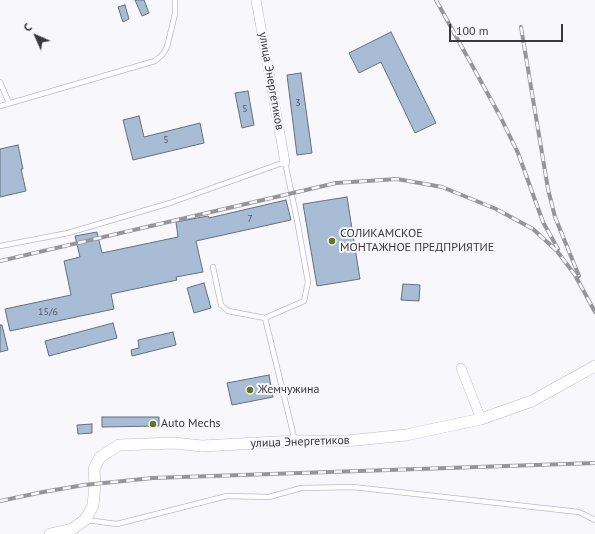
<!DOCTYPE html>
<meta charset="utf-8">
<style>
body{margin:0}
#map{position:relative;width:595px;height:534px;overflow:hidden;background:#f8f8fc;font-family:"PT Sans",sans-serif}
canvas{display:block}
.north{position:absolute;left:16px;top:16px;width:40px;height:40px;-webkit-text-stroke:3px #f8f8fc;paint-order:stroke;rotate:315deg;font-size:11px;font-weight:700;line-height:16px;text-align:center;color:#38383f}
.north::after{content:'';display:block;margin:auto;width:14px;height:18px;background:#38383f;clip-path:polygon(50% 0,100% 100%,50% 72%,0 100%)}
.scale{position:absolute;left:449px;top:24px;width:114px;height:18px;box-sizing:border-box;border:2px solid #38383f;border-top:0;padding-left:5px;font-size:12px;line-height:14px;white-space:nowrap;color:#38383f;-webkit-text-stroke:3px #f8f8fc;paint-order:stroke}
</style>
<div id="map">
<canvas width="595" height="534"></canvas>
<div class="north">С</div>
<div class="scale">100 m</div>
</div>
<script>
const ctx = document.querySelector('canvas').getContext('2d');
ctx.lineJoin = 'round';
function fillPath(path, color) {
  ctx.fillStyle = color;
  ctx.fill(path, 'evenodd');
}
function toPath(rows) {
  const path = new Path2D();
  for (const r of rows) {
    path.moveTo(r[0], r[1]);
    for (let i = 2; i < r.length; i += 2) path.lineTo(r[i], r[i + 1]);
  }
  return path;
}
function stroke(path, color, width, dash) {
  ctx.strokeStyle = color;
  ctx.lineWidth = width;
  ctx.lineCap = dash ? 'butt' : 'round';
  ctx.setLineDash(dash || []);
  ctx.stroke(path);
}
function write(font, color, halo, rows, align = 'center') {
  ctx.font = font + ' "PT Sans",sans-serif';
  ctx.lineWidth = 4;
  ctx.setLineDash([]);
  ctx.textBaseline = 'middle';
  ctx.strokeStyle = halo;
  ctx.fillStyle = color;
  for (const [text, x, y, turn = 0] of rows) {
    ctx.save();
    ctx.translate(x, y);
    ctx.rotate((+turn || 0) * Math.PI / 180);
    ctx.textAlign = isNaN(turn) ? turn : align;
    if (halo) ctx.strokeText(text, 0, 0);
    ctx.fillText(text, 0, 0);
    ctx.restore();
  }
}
const building = toPath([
 [135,0,144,0,149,13,142,16,135,0],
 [125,5,129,19,123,22,118,7,125,5],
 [391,32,436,123,415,133,381,62,359,73,349,53,391,32],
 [301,73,312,153,297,155,287,75,301,73],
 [248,91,254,125,242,128,235,93,248,91],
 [139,116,144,137,200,123,204,143,133,160,123,120,139,116],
 [18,145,23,169,21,169,26,191,0,197,0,149,18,145],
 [347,197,360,279,317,286,303,204,347,197],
 [286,200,291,220,196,241,203,272,176,277,177,280,111,294,114,309,10,331,5,309,71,295,64,261,80,257,75,236,97,232,102,253,178,237,176,222,208,216,209,218,286,200],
 [204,283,211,308,194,313,187,288,204,283],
 [403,284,420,285,419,301,401,300,403,284],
 [113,323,117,338,49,356,45,341,113,323],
 [0,325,2,325,8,350,0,352,0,325],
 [173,332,176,345,132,356,131,350,139,348,138,340,173,332],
 [269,375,273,397,232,405,227,383,269,375],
 [102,417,159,417,159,426,102,427,102,417],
 [92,424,92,433,78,434,77,425,92,424]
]);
fillPath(building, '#a8bcd5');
stroke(building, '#65707e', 1);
const service = toPath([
 [0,82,9,103],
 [0,106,155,61,163,54,167,47,175,14,175,0],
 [0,246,68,233,170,203,285,162,297,220,308,282,304,301,265,318],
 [213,267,221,305,228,311,265,318,295,441],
 [86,520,117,524,227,496,269,497,301,488,353,487,579,512,595,520]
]);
const minor = toPath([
 [256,0,285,162],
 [461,368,481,419]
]);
const tertiary = toPath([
 [50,534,72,529,85,520,93,506,95,484,94,469,100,457,119,445,174,443,202,446,295,441,346,441,406,435,481,419,532,401,595,366]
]);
stroke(service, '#bbbacc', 6);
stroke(minor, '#bbbacc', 10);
stroke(tertiary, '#bbbacc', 12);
stroke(service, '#fff', 4.5);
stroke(minor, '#fff', 9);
stroke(tertiary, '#fff', 11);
const rail = toPath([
 [436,0,500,116,518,153,543,222,558,249],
 [521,27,548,189,555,217,579,276],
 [0,261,336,183,397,179,442,187,496,209,533,229,557,251,575,275,595,312],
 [0,501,43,492,84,485,153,478,595,463]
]);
stroke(rail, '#95959b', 4);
stroke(rail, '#f8f8fc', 2.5, [8]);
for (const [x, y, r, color] of [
 [332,241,4,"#647522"],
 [250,390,4,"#647522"],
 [153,424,4,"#647522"]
]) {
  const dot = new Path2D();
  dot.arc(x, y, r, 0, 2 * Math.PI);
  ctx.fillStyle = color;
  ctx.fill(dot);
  stroke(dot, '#f8f8fc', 1.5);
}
write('10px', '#545964', null, [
 ["3",298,103],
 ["5",245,109],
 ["5",166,140],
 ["7",250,219],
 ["15/6",48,312]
]);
write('12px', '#38383f', '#f8f8fc', [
 ["улица Энергетиков",271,81,80],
 ["улица Энергетиков",300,442,-2]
]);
write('12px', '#38383f', '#f8f8fc', [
 ["СОЛИКАМСКОЕ",340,234],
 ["МОНТАЖНОЕ ПРЕДПРИЯТИЕ",340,248],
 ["Жемчужина",258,390],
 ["Auto Mechs",161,424]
], 'left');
</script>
